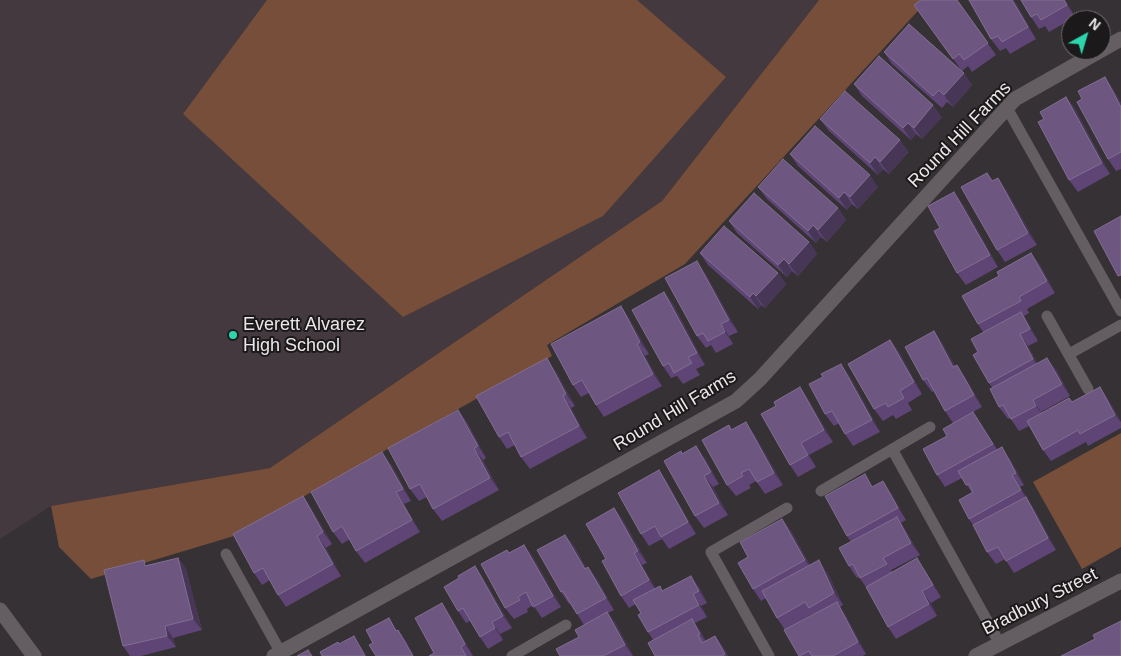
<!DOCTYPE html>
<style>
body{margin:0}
#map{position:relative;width:1121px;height:656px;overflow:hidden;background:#363134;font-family:Helvetica,sans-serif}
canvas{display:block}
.north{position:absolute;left:1061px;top:10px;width:50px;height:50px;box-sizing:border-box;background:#1c191b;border:1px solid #6f6c6e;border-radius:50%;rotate:39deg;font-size:14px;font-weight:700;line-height:20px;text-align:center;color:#ece8ea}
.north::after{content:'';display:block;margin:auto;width:18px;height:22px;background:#2cd5ab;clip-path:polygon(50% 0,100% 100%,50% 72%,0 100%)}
</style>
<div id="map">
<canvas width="1121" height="656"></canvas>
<div class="north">N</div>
</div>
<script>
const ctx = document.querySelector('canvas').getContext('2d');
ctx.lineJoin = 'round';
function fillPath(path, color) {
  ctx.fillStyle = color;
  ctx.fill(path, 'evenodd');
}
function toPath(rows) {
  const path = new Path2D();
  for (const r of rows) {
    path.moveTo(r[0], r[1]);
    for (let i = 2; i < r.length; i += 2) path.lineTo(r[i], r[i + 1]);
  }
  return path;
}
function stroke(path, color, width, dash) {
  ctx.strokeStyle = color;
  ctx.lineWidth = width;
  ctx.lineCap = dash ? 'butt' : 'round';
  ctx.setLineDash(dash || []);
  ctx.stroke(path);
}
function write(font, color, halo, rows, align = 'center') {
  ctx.font = font + ' Helvetica,sans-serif';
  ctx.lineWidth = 4;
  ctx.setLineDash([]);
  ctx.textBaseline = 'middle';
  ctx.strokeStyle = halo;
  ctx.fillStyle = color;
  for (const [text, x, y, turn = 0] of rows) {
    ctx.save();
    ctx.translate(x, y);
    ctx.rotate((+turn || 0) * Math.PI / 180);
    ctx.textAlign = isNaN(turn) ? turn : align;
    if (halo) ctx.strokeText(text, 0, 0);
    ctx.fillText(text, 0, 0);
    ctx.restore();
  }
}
fillPath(toPath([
 [0,0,819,0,662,201,270,468,51,506,0,539]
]), '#43393f');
fillPath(toPath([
 [267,0,637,0,726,77,603,216,403,317,183,114],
 [819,0,928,0,685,264,547,345,552,356,234,536,91,579,59,547,51,506,270,468,662,201],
 [1121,433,1121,547,1082,569,1033,482]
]), '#774e39');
stroke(toPath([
 [1007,108,1121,311],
 [1047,316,1088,389],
 [1069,354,1121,325],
 [892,449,1000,644],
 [821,491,930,427],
 [226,554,281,653],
 [512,656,566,625],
 [769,656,711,552,787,508]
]), '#645e62', 11);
stroke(toPath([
 [274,656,736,401,760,379,1015,99,1121,39],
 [976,656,1121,581]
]), '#645e62', 15);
stroke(toPath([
 [0,610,34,656]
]), '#645e62', 15);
fillPath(toPath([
 [957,0,996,55,972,72,968,66,962,71,972,85,953,107,947,102,942,108,892,64,884,52,962,71,914,5],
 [969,0,1014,0,1036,39,1010,54,1006,48,1000,51,991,39],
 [1021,0,1065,0,1075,17,1049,32,1045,26,1039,29,1031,17],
 [1105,77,1113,89,1121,103,1121,169,1116,171,1108,159,1082,99],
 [854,84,942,117,922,139,916,134,911,140,862,96],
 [1066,97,1075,109,1110,174,1078,192,1069,180,1044,119],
 [820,119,909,152,889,174,883,169,878,175,829,131],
 [790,154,878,187,858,209,852,204,847,210,798,166],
 [987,173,993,181,1006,190,1037,245,1005,262,997,250],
 [758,187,838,208,846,220,827,242,821,237,816,243,767,199],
 [963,204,998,267,966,285,957,273,940,228],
 [729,221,809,242,817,254,798,276,792,271,787,277,737,233],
 [700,253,778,273,786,284,765,308,761,305,758,309,708,265],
 [1031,253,1040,265,1055,293,1027,309,1029,313,1024,316,1029,324,1038,341,1028,346,1037,363,1056,369,1070,396,1041,412,1042,413,1072,402,1100,387,1108,399,1121,422,1121,428,1088,446,1086,442,1051,461,1043,450,1029,426,1019,431,1010,418,1008,419,999,407,992,387,989,383,978,352,983,332,978,324,999,276],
 [705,273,738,332,729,336,733,344,716,353,711,345,706,348,697,336],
 [664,292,673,304,705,365,696,369,700,375,683,384,677,376,671,378,663,366],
 [621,306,629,318,649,354,645,356,662,386,604,417,596,405,589,393,581,397,573,385],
 [934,331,942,343,955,366,965,377,982,407,966,416,981,424,997,449,1010,459,1024,485,1020,487,1034,509,1056,550,1014,573,1005,559,996,564,987,552,973,525,969,519,972,493,962,478,945,487,937,475,947,436,953,423,945,411,934,391,932,392,923,380],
 [890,340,899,352,922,394,908,403,912,410,896,419,893,415,883,421,874,409],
 [555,370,575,406,571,408,587,438,530,469,521,457,515,445,507,449,499,437],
 [849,375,880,432,853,446,845,434,839,423,834,426,825,414],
 [800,387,808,399,833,442,809,455,816,467,798,477,790,465,776,406],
 [458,410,467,422,486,458,483,460,499,490,442,521,433,509,427,497,419,501,410,489],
 [729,425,732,430,754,434,783,485,765,494,756,481,749,485,751,488,736,496,727,485],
 [683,453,705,458,719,484,713,487,728,515,704,528,695,516],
 [391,464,411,501,404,504,420,532,365,563,356,551,350,539,342,544,333,532],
 [659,470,667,482,696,534,669,549,662,539,649,546,641,534],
 [874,486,891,493,906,520,901,523,920,555,891,570,892,572,925,570,941,597,931,603,937,616,896,639,888,627,866,587,859,577,857,578,849,566,851,542,847,536],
 [303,496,311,508,332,544,326,548,341,576,286,607,278,595,270,580,262,585,254,573],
 [614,508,623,520,647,563,642,565,655,588,663,591,699,587,707,603,701,606,707,617,695,623,706,641,715,636,724,648,728,656,655,656,653,640,648,632,641,613,636,604,629,608,621,596,606,559],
 [782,519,791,531,810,565,827,572,843,605,840,607,845,614,866,654,863,656,799,656,814,615,813,614,785,630,777,618,766,598,761,601,753,589,748,557],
 [565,535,574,546,586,568,597,579,614,610,608,613,616,624,633,656,560,656,579,637,584,625,570,603,569,604,561,592],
 [524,545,533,557,561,607,542,618,533,605,527,609,528,612,514,619,505,608,510,553],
 [178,558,186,569,202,630,173,638,176,647,141,656,130,656,123,646,147,565],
 [475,566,483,578,512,628,500,634,503,640,488,649,480,637,470,621,466,623,458,611,459,578],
 [450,615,473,656,429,656,434,653]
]), '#5e4575');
fillPath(toPath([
 [1012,0,1014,0,1036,39,1028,27],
 [1064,0,1065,0,1075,17,1067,5],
 [964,73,972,85,953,107,944,95],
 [1105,77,1113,89,1121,103,1121,107],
 [1066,97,1075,109,1110,174,1102,163],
 [933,105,942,117,922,139,914,128],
 [908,123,916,134,911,140,903,128],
 [900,140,909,152,889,174,880,162],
 [875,157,883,169,878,175,870,163],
 [870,175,878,187,858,209,850,197],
 [998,178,1006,190,1037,245,1028,233],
 [844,192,852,204,847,210,839,198],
 [954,192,963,204,998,267,990,255],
 [838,208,846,220,827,242,818,230],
 [813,225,821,237,816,243,808,231],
 [809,242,817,254,798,276,789,264],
 [1031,253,1040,265,1055,293,1047,281],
 [784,259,792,271,787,277,778,265],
 [697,261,705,273,738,332,729,320],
 [778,273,786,284,765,308,756,296],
 [664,292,673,304,705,365,697,353],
 [753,293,761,305,758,309,750,297],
 [621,306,629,318,649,354,640,342],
 [1021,312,1029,324,1038,341,1030,329],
 [721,324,729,336,733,344,725,332],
 [934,331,942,343,962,378,953,367],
 [1020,334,1028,346,1041,371,1033,359],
 [890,340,899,352,922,394,914,382],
 [637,344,645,356,662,386,653,374],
 [547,358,555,370,575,406,566,394],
 [1047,358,1056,369,1070,396,1062,384],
 [841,364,849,375,880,432,872,420],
 [957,365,965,377,982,407,974,395],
 [800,387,808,399,833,442,824,430],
 [1100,387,1108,399,1121,423,1115,415],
 [563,396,571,408,587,438,579,426],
 [1033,400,1041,412,1044,417,1036,406],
 [458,410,467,422,486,458,478,446],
 [973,412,981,424,1001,456,993,444],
 [746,422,754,434,783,485,774,473],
 [801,443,809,455,816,467,808,455],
 [696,446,705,458,719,484,711,472],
 [1002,447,1010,459,1024,485,1016,473],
 [474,448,483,460,499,490,490,478],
 [382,452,391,464,411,501,403,489],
 [659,470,667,482,696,534,688,522],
 [1012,475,1034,509,1056,550,1048,538,1027,500],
 [704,476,713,487,728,515,719,503],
 [883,481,891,493,906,520,898,508],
 [396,492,404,504,420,532,412,520],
 [303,496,311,508,332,544,323,532],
 [614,508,623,520,647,563,638,551],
 [897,517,905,529,920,555,911,543],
 [782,519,791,531,814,572,805,560],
 [565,535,574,546,593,581,585,569],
 [317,536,326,548,341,576,333,564],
 [524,545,533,557,561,607,553,596],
 [634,553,642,565,657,592,649,580],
 [178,558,186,569,202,630,193,619],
 [917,558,925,570,941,597,933,585],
 [819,560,827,572,843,605,834,593],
 [475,566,483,578,512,628,503,616],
 [588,567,597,579,614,610,606,598],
 [691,576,699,587,707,603,699,591],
 [922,591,931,603,937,616,929,604],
 [693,594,701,606,707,617,699,605],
 [837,602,845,614,866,654,858,642],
 [442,603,450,615,473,656,465,644],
 [607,612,616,624,633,656,625,645],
 [389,618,397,630,405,643,396,631],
 [692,619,701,631,709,646,700,634],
 [492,622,500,634,503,640,495,628],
 [165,626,173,638,176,647,167,636],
 [398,630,407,642,414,656,413,656],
 [354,636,362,648,367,656,365,656],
 [715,636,724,648,728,656,727,656,725,654]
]), '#473656');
const building = toPath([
 [921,0,957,0,988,43,964,60,959,54,953,59,914,5,921,0],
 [969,0,1012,0,1028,27,1002,42,998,36,991,39,969,0],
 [1021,0,1064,0,1067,5,1041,20,1037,14,1031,17,1021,0],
 [909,24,964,73,944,95,939,90,933,96,884,52,909,24],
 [879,56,933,105,914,128,908,123,903,128,854,84,879,56],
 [1105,77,1121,107,1121,152,1108,159,1077,102,1082,99,1078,91,1105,77],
 [845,91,900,140,880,162,875,157,870,163,820,119,845,91],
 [1066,97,1102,163,1069,180,1038,122,1044,119,1040,112,1066,97],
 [815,126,870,175,850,197,844,192,839,198,790,154,815,126],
 [783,159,838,208,818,230,813,225,808,231,758,187,783,159],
 [987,173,992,181,998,178,1028,233,997,250,961,187,987,173],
 [954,192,990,255,957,273,934,231,940,228,928,206,954,192],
 [754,193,809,242,789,264,784,259,778,265,729,221,754,193],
 [1121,216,1121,275,1118,276,1094,231,1121,216],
 [724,226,778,273,756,296,753,293,750,297,700,253,724,226],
 [1031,253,1047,281,1019,297,1021,301,978,324,962,296,999,276,997,272,1031,253],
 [697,261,729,320,721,324,725,332,708,341,703,333,697,336,665,278,697,261],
 [664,292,697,353,688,357,692,363,674,373,669,363,663,366,632,310,664,292],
 [621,306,640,342,637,344,653,374,596,405,582,380,573,385,551,344,621,306],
 [1021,312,1030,329,1020,334,1033,359,989,383,973,355,978,352,971,339,1021,312],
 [934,331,953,367,957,365,974,395,945,411,927,378,923,380,905,347,934,331],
 [890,340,914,382,900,391,904,398,888,407,886,403,874,409,848,364,890,340],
 [547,358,566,394,563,396,579,426,521,457,508,432,499,437,476,396,547,358],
 [1047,358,1062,384,1033,400,1036,406,1011,419,1003,405,999,407,990,389,1047,358],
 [841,364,872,420,845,434,832,411,825,414,809,384,823,377,821,374,841,364],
 [800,387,824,430,801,443,808,455,790,465,761,414,776,406,774,402,800,387],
 [1100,387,1115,415,1080,434,1078,430,1043,450,1027,421,1069,398,1072,402,1100,387],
 [458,410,478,446,474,448,490,478,433,509,420,484,410,489,388,448,458,410],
 [973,412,993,444,937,475,923,449,947,436,943,429,973,412],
 [746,422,774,473,757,482,749,469,741,473,743,476,727,485,702,440,729,425,731,430,746,422],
 [696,446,711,472,704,476,719,503,695,516,664,461,681,451,682,454,696,446],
 [1002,447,1016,473,1012,475,1021,490,969,519,959,500,973,492,969,484,966,485,958,471,1002,447],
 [382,452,403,489,396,492,412,520,356,551,342,526,333,532,311,492,382,452],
 [659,470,688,522,661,537,655,526,641,534,618,493,659,470],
 [865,474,872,487,883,481,898,508,847,536,825,496,865,474],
 [303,496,323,532,317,536,333,564,278,595,263,568,254,573,233,534,303,496],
 [1026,497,1048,538,1006,561,998,547,987,552,973,525,1026,497],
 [614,508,638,551,634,553,649,580,621,596,602,561,606,559,586,524,614,508],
 [897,517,911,543,883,558,887,564,860,578,853,564,849,566,839,548,897,517],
 [782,519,805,560,753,589,738,563,748,557,740,542,782,519],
 [565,535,585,569,588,567,606,598,577,614,563,591,561,592,537,550,565,535],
 [524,545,553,596,533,607,526,592,518,597,520,600,505,608,481,564,507,550,509,553,524,545],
 [178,558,193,619,165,626,167,636,123,646,104,570,144,560,145,566,178,558],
 [917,558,933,585,922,591,929,604,888,627,866,587,917,558],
 [819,560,834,593,809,608,805,602,777,618,762,591,819,560],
 [475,566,503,616,492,622,495,628,480,637,463,608,458,611,444,587,459,578,458,576,475,566],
 [691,576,699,591,693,594,699,605,648,632,638,615,641,613,633,600,660,586,662,591,691,576],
 [837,602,858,642,833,656,812,656,809,651,799,656,784,630,837,602],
 [442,603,465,644,461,647,466,656,429,656,434,653,415,618,442,603],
 [607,612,625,645,603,656,560,656,556,649,579,637,575,630,607,612],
 [389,618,396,631,398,630,413,656,376,656,369,645,373,643,366,630,389,618],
 [692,619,700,634,698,635,702,643,715,636,725,654,722,656,655,656,648,643,692,619],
 [1121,621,1121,656,1061,656,1095,639,1093,635,1121,621],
 [354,636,365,656,322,656,320,652,338,642,339,644,354,636],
 [308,650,312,656,297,656,308,650]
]);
fillPath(building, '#6d5781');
stroke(building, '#816e92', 1);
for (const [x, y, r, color] of [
 [233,335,5,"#2cd5ab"]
]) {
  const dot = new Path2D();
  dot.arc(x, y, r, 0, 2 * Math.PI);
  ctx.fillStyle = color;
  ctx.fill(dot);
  stroke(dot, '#1c191b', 2);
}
write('18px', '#ece8ea', '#1c191b', [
 ["Round Hill Farms",960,135,-46],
 ["Round Hill Farms",675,411,-31],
 ["Bradbury Street",1040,602,-27]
]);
write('18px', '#ece8ea', '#1c191b', [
 ["Everett Alvarez",243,325],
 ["High School",243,346]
], 'left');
</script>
